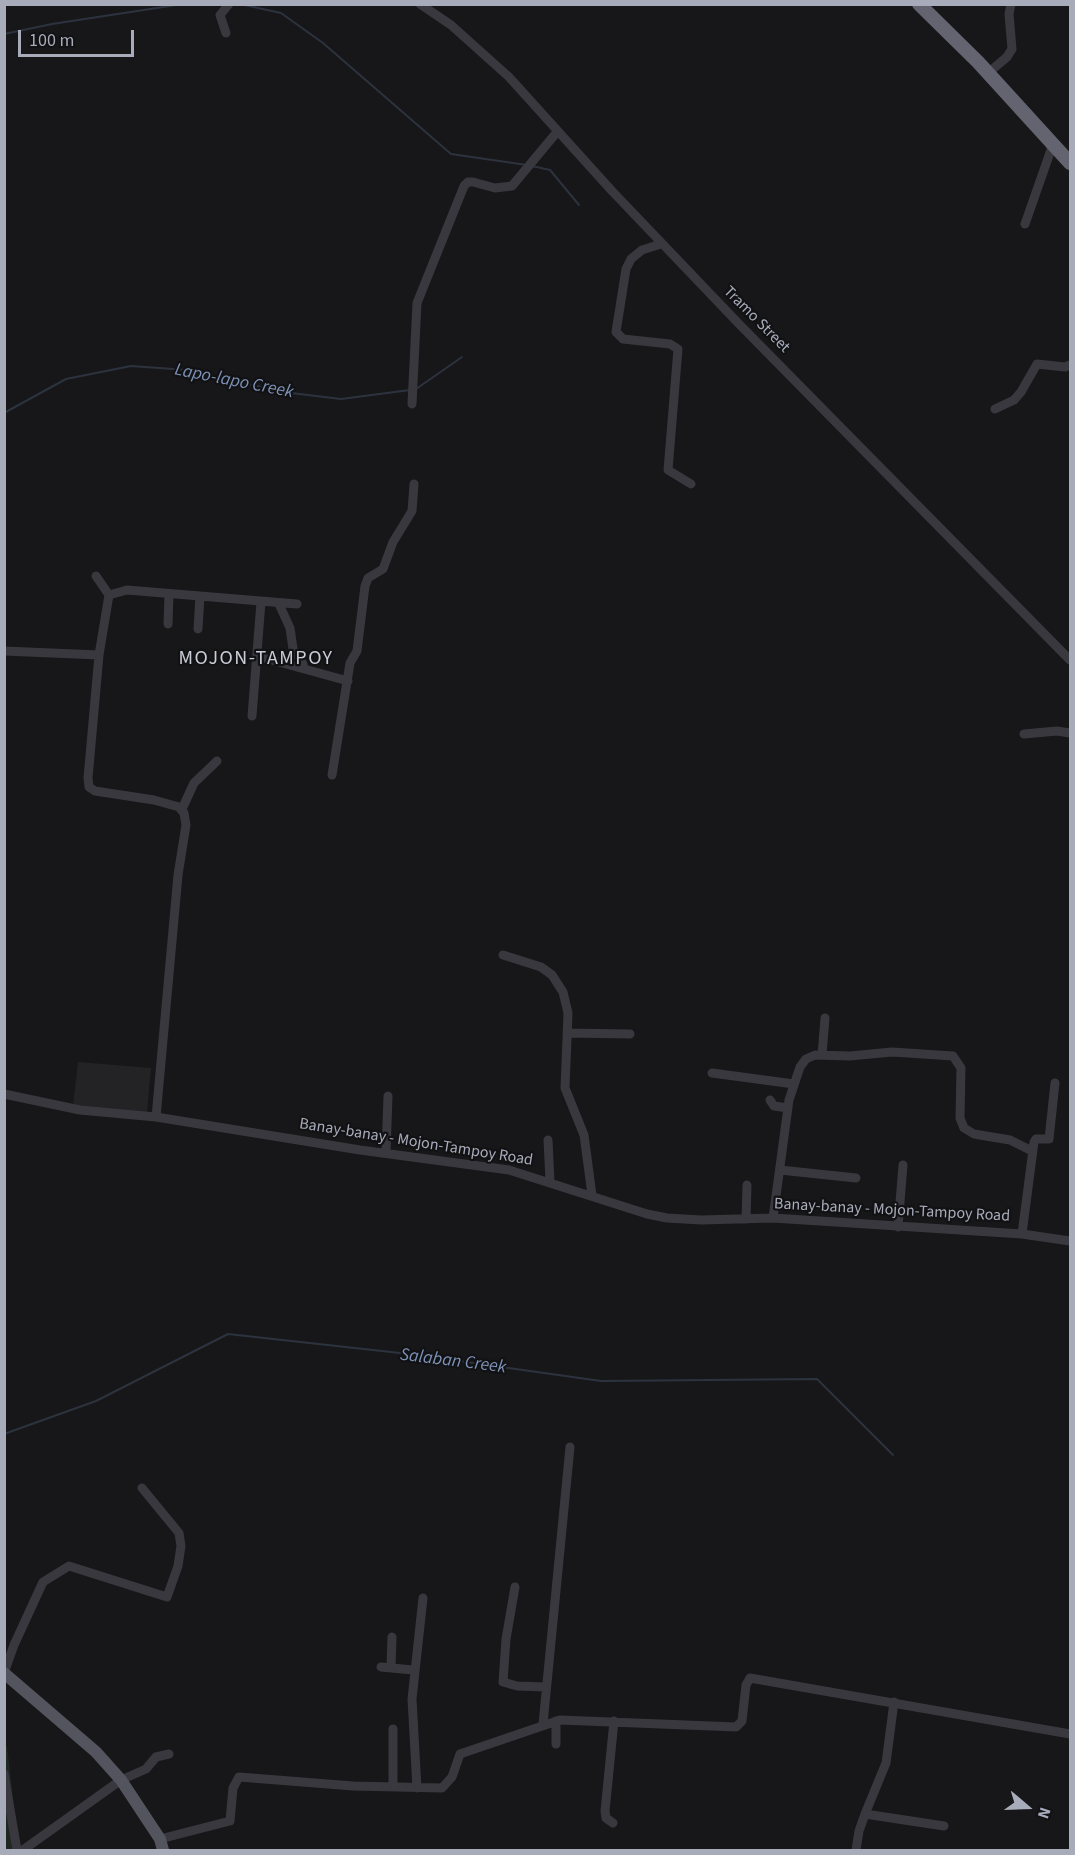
<!DOCTYPE html>
<style>
body{margin:0}
#map{position:relative;width:1075px;height:1855px;overflow:hidden;background:#171719;font-family:"Source Sans 3",sans-serif}
canvas{display:block}
.frame{position:absolute;inset:0;border:6px solid #a8abba;pointer-events:none}
.north{position:absolute;left:997px;top:1777px;width:60px;height:60px;-webkit-text-stroke:4px #121214;paint-order:stroke;rotate:109deg;font-size:16px;font-weight:700;line-height:24px;text-align:center;color:#a8abba}
.north::after{content:'';display:block;margin:auto;width:21px;height:27px;background:#a8abba;clip-path:polygon(50% 0,100% 100%,50% 72%,0 100%)}
.scale{position:absolute;left:18px;top:30px;width:116px;height:27px;box-sizing:border-box;border:3px solid #a8abba;border-top:0;padding-left:8px;font-size:18px;line-height:21px;white-space:nowrap;color:#a8abba;-webkit-text-stroke:4px #121214;paint-order:stroke}
</style>
<div id="map">
<canvas width="1075" height="1855"></canvas>
<div class="frame"></div>
<div class="north">N</div>
<div class="scale">100 m</div>
</div>
<script>
const ctx = document.querySelector('canvas').getContext('2d');
ctx.lineJoin = 'round';
function fillPath(path, color) {
  ctx.fillStyle = color;
  ctx.fill(path, 'evenodd');
}
function toPath(rows) {
  const path = new Path2D();
  for (const r of rows) {
    path.moveTo(r[0], r[1]);
    for (let i = 2; i < r.length; i += 2) path.lineTo(r[i], r[i + 1]);
  }
  return path;
}
function stroke(path, color, width, dash) {
  ctx.strokeStyle = color;
  ctx.lineWidth = width;
  ctx.lineCap = dash ? 'butt' : 'round';
  ctx.setLineDash(dash || []);
  ctx.stroke(path);
}
function write(font, color, halo, rows, align = 'center') {
  ctx.font = font + ' "Source Sans 3",sans-serif';
  ctx.lineWidth = 4.5;
  ctx.setLineDash([]);
  ctx.textBaseline = 'middle';
  ctx.strokeStyle = halo;
  ctx.fillStyle = color;
  for (const [text, x, y, turn = 0] of rows) {
    ctx.save();
    ctx.translate(x, y);
    ctx.rotate((+turn || 0) * Math.PI / 180);
    ctx.textAlign = isNaN(turn) ? turn : align;
    if (halo) ctx.strokeText(text, 0, 0);
    ctx.fillText(text, 0, 0);
    ctx.restore();
  }
}
fillPath(toPath([
 [78,1062,151,1068,147,1112,73,1106]
]), '#232326');
fillPath(toPath([
 [5,1745,7,1746,19,1850,5,1850]
]), '#1e2821');
stroke(toPath([
 [240,4,281,13,323,43,451,154,527,165],
 [4,34,52,24,183,4],
 [532,166,550,170,579,205],
 [416,389,462,357],
 [4,413,66,379,131,366,187,370,283,392,341,399,410,390],
 [4,1434,96,1401,228,1334,409,1354,601,1381,817,1379,893,1455]
]), '#2c333e', 2);
stroke(toPath([
 [420,4,451,25,509,77,612,191,740,325,1070,660],
 [226,33,220,15,229,4],
 [988,73,1007,57,1012,49,1009,14,1011,4],
 [1025,224,1053,144],
 [661,244,642,250,631,259,626,269,616,332,623,339,670,344,678,349,668,470,691,484],
 [412,404,417,303,464,186,468,182,473,182,495,188,512,186,557,132],
 [995,409,1014,400,1021,392,1037,364,1065,367,1070,365],
 [96,576,109,595],
 [109,595,99,655,88,778,89,787,95,791,154,800,179,807,184,813,186,825,178,875,156,1117],
 [109,595,127,590,297,604],
 [279,604,290,628,293,649,303,664],
 [168,624,169,594],
 [198,629,200,596],
 [4,651,99,655],
 [257,656,348,681],
 [252,716,261,602],
 [1024,734,1057,731,1070,733],
 [332,775,350,663,357,651,365,586,368,578,383,569,393,542,412,511,414,484],
 [182,809,194,783,217,761],
 [503,955,541,967,552,975,563,992,568,1013,565,1088,584,1135,592,1195],
 [567,1033,630,1034],
 [822,1055,825,1018],
 [712,1073,794,1084],
 [4,1094,80,1110,156,1117,360,1150,509,1170,647,1214,667,1218,701,1220,773,1218,1022,1234,1070,1241],
 [770,1100,774,1106,788,1108],
 [548,1140,550,1181],
 [386,1153,388,1096],
 [780,1170,856,1178],
 [773,1218,789,1100,800,1067,806,1059,815,1055,850,1056,892,1052,953,1056,961,1068,960,1118,964,1128,974,1134,1010,1140,1032,1151],
 [746,1219,747,1185],
 [898,1227,903,1165],
 [1022,1234,1034,1142,1036,1139,1049,1139,1055,1083],
 [515,1587,506,1639,503,1682,517,1686,546,1687],
 [381,1667,413,1670],
 [391,1668,392,1637],
 [4,1673,14,1645,43,1582,69,1566,167,1597,178,1566,181,1546,179,1533,142,1488],
 [894,1702,886,1763,865,1814,944,1826],
 [556,1721,556,1744],
 [543,1724,570,1447],
 [4,1774,17,1850],
 [393,1787,393,1729],
 [417,1788,412,1699,423,1598],
 [613,1823,606,1818,605,1811,614,1721],
 [160,1839,230,1821,233,1788,239,1777,353,1786,442,1788,452,1777,460,1754,560,1720,736,1727,742,1721,746,1685,750,1678,1070,1734],
 [23,1850,121,1780,146,1769,156,1757,169,1754],
 [856,1850,859,1831,865,1814]
]), '#38383e', 9);
stroke(toPath([
 [4,1673,96,1752,121,1780,160,1839,163,1850]
]), '#53545e', 12);
stroke(toPath([
 [919,4,978,62,1070,163]
]), '#636470', 14);
write('16px', '#a8abba', '#121214', [
 ["Tramo Street",756,320,45],
 ["Banay-banay - Mojon-Tampoy Road",416,1143,9],
 ["Banay-banay - Mojon-Tampoy Road",892,1211,3]
]);
write('italic 18px', '#7d92b7', '#121214', [
 ["Lapo-lapo Creek",234,382,11],
 ["Salaban Creek",453,1362,7]
]);
ctx.letterSpacing = '1.5px';
write('20px', '#c9cbd6', '#121214', [
 ["MOJON-TAMPOY",256,660]
]);
ctx.letterSpacing = '0px';
</script>
